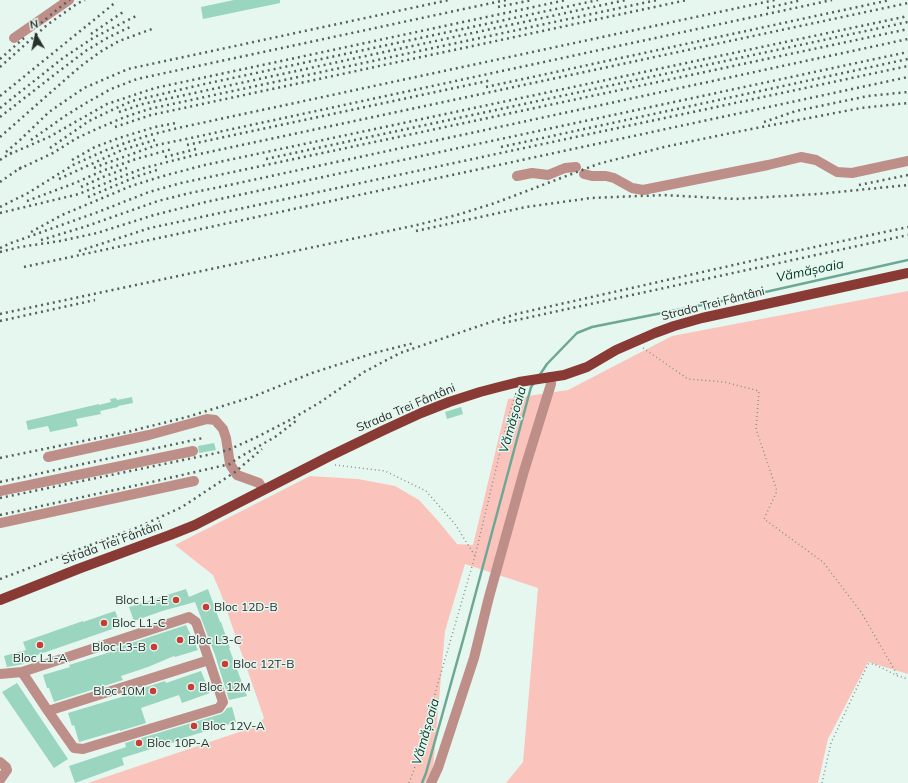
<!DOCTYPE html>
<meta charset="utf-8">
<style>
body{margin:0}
#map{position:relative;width:908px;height:783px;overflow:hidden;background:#e6f7f0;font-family:Mulish,sans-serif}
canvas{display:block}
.north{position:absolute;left:16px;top:16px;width:40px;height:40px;-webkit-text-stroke:3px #e6f7f0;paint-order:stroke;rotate:351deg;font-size:11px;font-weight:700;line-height:16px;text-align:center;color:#282f2d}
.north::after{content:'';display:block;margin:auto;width:14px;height:18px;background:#282f2d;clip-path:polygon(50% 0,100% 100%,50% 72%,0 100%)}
</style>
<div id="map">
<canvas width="908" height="783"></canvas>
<div class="north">N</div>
</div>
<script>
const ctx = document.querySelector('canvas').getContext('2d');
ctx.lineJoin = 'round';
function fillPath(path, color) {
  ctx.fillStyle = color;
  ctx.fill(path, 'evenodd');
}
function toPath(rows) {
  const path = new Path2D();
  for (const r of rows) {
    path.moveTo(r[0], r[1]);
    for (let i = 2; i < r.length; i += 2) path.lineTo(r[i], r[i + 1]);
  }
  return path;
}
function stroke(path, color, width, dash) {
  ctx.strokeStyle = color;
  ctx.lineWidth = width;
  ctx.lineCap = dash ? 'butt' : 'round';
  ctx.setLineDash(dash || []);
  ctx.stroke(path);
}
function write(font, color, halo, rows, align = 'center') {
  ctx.font = font + ' Mulish,sans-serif';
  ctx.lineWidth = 3;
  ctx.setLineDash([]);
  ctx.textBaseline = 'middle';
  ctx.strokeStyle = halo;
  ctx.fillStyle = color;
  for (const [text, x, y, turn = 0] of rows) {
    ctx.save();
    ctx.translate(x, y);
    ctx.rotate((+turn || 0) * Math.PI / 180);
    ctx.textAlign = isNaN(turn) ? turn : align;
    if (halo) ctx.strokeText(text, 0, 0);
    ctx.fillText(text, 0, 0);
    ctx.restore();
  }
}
fillPath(toPath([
 [908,291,908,674,868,662,828,739,818,783,506,783,523,762,538,588,465,564,445,631,433,769,425,783,88,783,257,726,264,718,221,594,213,575,175,545,310,476,358,479,395,486,419,500,439,522,457,544,473,545,508,399,568,390,672,336]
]), '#fac4bd');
stroke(toPath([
 [539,376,547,364,577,333,592,327,752,295,908,260],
 [422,783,426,773,465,633,531,387,534,383]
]), '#6ea894', 2.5);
fillPath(toPath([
 [234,0,280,0,280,3,203,19,201,7],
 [132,397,133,403,118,406,118,407,100,411,101,414,76,419,78,426,50,432,48,426,28,430,26,421,99,404,99,405,111,402,110,399,116,398,117,400],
 [461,407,463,414,447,419,445,412],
 [214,443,216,450,199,453,198,446],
 [186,589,189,597,208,589,220,622,221,622,230,648,229,648,247,696,229,700,215,655,195,602,162,611,134,621,129,607],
 [115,611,121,626,23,660,24,664,7,667,4,656,26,650,23,642,83,621,83,622],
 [186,625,198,650,175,657,174,656,148,667,121,676,123,680,54,702,49,688,47,688,43,675,70,667,69,665,117,650,116,648],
 [201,671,210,693,182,703,179,695,141,708,146,723,120,731,120,730,79,742,74,725,72,726,68,713,138,692,137,690,165,681,166,683],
 [17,683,68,759,54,768,2,692],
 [232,707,236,722,180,739,181,740,157,748,157,747,122,758,124,765,75,783,69,766,126,747,125,743,221,714,224,712,227,708]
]), '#99d5bf');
stroke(toPath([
 [643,348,688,379,724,382,759,391,756,429,777,491,764,519,823,562,861,612,898,676],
 [335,465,385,471,426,491,455,524,475,556],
 [409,783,414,770,432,704,475,556,509,415,516,392],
 [822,783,831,743,868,664,874,664,898,676,908,679]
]), '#86928d', 1.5, [1, 3]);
stroke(toPath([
 [14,38,69,0],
 [584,174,592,176,606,176,614,178,632,188,643,190,768,165,801,157,816,160,837,172,852,173,908,161],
 [517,176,532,173,548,175,565,168,576,167],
 [48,457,149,435,207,419,215,420,223,429,226,438,230,464,235,472,237,475,259,483,263,490],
 [0,491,193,451],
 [0,523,194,481],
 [22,672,189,617,196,622,209,660],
 [0,674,22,672,48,711,74,748,83,749,219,708,223,702,209,660,48,711],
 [0,762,6,767,7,770,0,780],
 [431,783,438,768,474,658,489,597,524,471,551,384,550,377]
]), '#be8f89', 10);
stroke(toPath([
 [0,600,78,569,170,535,195,525,330,456,384,430,421,413,449,402,480,392,499,387,519,382,564,375,587,367,616,350,655,333,674,326,702,318,908,273]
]), '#893a34', 10);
stroke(toPath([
 [498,7,532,0],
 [767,8,802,0],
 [41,23,64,4,70,0],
 [91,34,123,12],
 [0,59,24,38],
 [0,67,47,25,78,3,85,0],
 [486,87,890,0],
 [0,96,116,2],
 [0,108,63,58,93,38,136,16],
 [119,112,143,104,626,0],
 [0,117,54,75,87,50,109,37,130,27],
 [764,122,796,111,868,96,908,92],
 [115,127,151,115,687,0],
 [0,137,67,78,81,66,100,52,119,41,152,29],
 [31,140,65,116,86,103,111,89,137,79,506,0],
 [187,145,492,80],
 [501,147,908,59],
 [50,148,89,121,112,110,132,101,200,85,598,0],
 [6,152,20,140,49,112,84,88,128,69,449,0],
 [10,154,49,137,107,104,155,88,566,0],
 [165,157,196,149],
 [266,159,908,22],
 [0,160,14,151],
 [72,160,95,147,119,138,155,127,176,123],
 [94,168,104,164,157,145,186,139,832,0],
 [19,169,53,153,77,138,101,127,125,117,149,109,657,0],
 [59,179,122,150,155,140],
 [0,182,23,166],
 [859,185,908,175],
 [81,187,103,177,127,168],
 [88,197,138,176,157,170],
 [27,201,75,183,102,171,136,159,172,149],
 [0,207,28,193,73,165,104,151,125,143,150,135,178,128,775,0],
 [0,213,79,194,123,176,144,168,195,155,908,3],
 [416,231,526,207,591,198,664,195,735,199,818,194,908,185],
 [31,232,62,215,131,186,163,176,205,165,908,16],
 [41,240,84,227,158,201,190,193,220,187,908,39],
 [0,248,11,243,98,212,149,192,181,183,908,29],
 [79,251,150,228,908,66],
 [0,252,20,247,60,241,97,233,154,215,206,202,908,52],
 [24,267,908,77],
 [0,314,417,225,460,214,495,203,598,164,664,147,736,132,861,108,908,103],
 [0,321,95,300],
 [503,323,908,235],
 [0,458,127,432,187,417,252,397,312,373,374,353,414,343],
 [0,482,203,438],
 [0,498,217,453,228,450,257,437,288,421,319,403,364,372,400,353,485,324,516,314,787,253,908,227],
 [0,515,156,481,230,464,238,458,275,437,296,421],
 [0,579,141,526,182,507,235,472,262,449]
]), '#56605c', 2.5, [2, 4]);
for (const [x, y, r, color] of [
 [176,600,4,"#c93b35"],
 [206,607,4,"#c93b35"],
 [104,623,4,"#c93b35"],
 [180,640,4,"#c93b35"],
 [40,645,4,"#c93b35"],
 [154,647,4,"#c93b35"],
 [225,664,4,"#c93b35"],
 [191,687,4,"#c93b35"],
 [153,691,4,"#c93b35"],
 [194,726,4,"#c93b35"],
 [139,743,4,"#c93b35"]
]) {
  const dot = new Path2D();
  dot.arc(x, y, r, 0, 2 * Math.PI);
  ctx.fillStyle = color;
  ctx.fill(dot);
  stroke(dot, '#e6f7f0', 1.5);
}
write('12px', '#282f2d', '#e6f7f0', [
 ["Strada Trei Fântâni",713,304,-14],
 ["Strada Trei Fântâni",406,408,-23],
 ["Strada Trei Fântâni",112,543,-20]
]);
write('12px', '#282f2d', '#e6f7f0', [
 ["Bloc L1-E",168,600,"right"],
 ["Bloc 12D-B",214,607],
 ["Bloc L1-C",112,623],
 ["Bloc L3-C",188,640],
 ["Bloc L3-B",146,647,"right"],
 ["Bloc L1-A",40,658,"center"],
 ["Bloc 12T-B",233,664],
 ["Bloc 12M",199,687],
 ["Bloc 10M",145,691,"right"],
 ["Bloc 12V-A",202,726],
 ["Bloc 10P-A",147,743]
], 'left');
write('italic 13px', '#003628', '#e6f7f0', [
 ["Vămășoaia",810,271,-12],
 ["Vămășoaia",513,420,-74],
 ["Vămășoaia",426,732,-74]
]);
</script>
